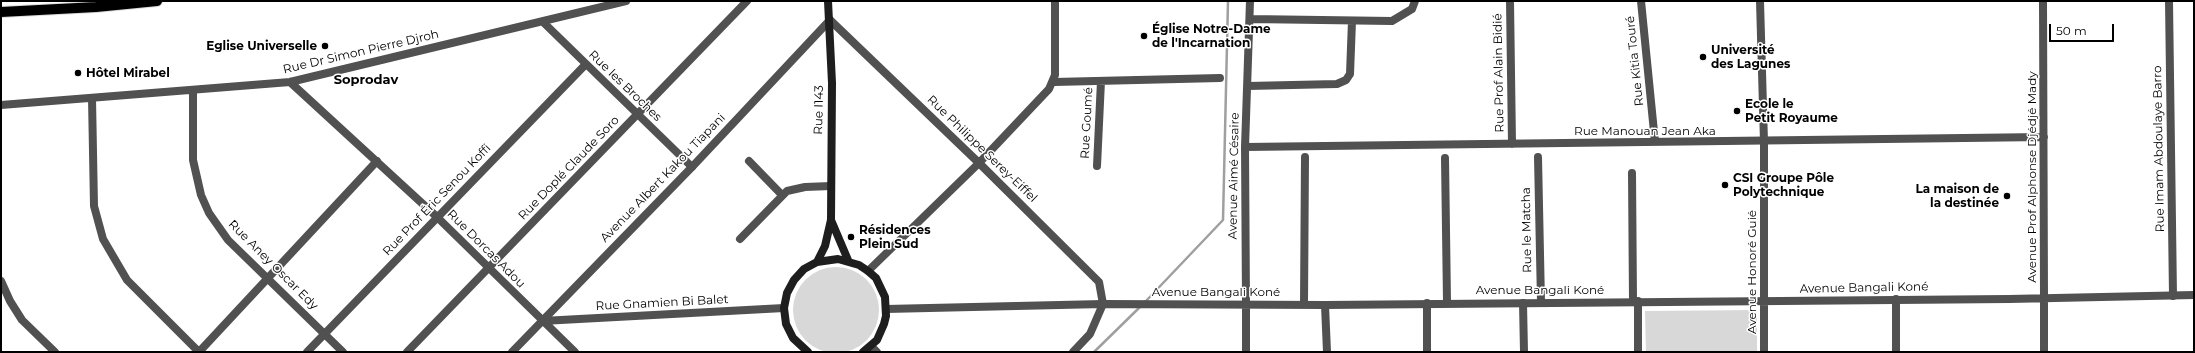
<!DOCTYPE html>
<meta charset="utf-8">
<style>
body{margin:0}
#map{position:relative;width:2195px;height:353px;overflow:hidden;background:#fff;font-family:Montserrat,sans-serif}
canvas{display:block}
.frame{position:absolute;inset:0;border:2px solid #000;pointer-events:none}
.scale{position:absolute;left:2049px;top:24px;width:65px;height:18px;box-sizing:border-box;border:2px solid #000;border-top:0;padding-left:5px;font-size:12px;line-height:14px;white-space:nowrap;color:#000;-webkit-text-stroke:3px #fff;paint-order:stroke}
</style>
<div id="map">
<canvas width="2195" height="353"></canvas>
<div class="frame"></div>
<div class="scale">50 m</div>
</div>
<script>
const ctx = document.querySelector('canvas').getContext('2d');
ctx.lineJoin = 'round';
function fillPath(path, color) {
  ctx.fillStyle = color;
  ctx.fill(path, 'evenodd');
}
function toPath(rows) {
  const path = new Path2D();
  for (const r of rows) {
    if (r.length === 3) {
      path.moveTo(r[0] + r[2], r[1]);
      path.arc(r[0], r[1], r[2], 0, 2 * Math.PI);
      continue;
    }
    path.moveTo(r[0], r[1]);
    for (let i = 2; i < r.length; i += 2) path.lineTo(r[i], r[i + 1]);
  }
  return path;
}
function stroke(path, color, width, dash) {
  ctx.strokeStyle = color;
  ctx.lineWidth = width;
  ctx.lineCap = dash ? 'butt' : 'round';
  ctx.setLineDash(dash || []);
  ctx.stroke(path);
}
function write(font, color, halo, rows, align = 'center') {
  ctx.font = font + ' Montserrat,sans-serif';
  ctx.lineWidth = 3;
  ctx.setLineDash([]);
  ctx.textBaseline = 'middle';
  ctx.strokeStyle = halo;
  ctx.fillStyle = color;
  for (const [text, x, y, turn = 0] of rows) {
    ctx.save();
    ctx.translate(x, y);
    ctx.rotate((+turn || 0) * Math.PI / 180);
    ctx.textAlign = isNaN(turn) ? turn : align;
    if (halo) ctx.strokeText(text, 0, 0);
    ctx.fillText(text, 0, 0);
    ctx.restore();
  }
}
fillPath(toPath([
 [836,310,43],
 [1757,310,1757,352,1646,352,1645,311]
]), '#d8d8d8');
stroke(toPath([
 [1145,302,1223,220,1228,1],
 [1094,352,1141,306]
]), '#9f9f9f', 2.5);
const primary = toPath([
 [1,12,96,7,157,1]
]);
stroke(primary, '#dbdbdb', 12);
stroke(toPath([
 [1510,1,1512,144],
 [1641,1,1655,142],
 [2043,1,2044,298],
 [2169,1,2173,296],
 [1250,19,1392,21,1412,9,1415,1],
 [830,20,979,163,1099,282,1103,304,1090,334,1073,352],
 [543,22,692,167],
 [290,82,437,217,575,352],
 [1054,82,1220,78],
 [1248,86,1337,84,1346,80,1350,74,1352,21],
 [193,91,193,160,201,195,209,213,228,240,343,352],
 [92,98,94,206,103,239,127,280,199,352],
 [1,105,290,82,626,1],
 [1245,147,2044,137],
 [1538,157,1541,302],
 [1445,158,1447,302],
 [749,161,782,195],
 [1097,166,1101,81],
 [1632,173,1633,301],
 [740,239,787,191,805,187,831,186],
 [868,271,979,163,1049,89,1055,75,1055,1],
 [1,281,10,301,22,320,55,352],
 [1638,301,1638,352],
 [1427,303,1427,352],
 [1523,303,1524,352],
 [1246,304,1245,147,1250,1],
 [1304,304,1305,157],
 [1325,305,1327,352],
 [542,321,784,308],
 [871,346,877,352],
 [199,352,377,161],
 [307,352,586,64],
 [407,352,747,1],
 [1896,352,1896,299]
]), '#515151', 8);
stroke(toPath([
 [1760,1,1764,142,1764,352],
 [2044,298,2044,352],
 [1246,304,1246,352],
 [886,309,1103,304,1325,305,2009,299,2194,295],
 [512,352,692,167,830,20]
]), '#515151', 8);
stroke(toPath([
 [831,220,848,260],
 [817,262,825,246,831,220,832,83,828,1],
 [808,352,793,338,786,324,784,308,787,293,794,280,804,269,817,262,838,259,859,265,868,271,876,278,885,297,886,316,884,324,877,340,863,352]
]), '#1e1e1e', 8);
stroke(primary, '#000', 10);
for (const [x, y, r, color] of [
 [1144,36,4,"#000"],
 [325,46,4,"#000"],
 [1703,57,4,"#000"],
 [78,73,4,"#000"],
 [1737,111,4,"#000"],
 [1725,185,4,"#000"],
 [2007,196,4,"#000"],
 [851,237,4,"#000"]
]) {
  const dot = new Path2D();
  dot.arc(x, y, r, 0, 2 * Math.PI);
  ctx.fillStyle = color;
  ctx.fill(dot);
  stroke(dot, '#fff', 1.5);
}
write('bold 12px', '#000', '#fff', [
 ["Église Notre-Dame",1152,29],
 ["de l'Incarnation",1152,43],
 ["Eglise Universelle",317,46,"right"],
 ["Université",1711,50],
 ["des Lagunes",1711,64],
 ["Hôtel Mirabel",86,73],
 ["Ecole le",1745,104],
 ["Petit Royaume",1745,118],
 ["CSI Groupe Pôle",1733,178],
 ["Polytechnique",1733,192],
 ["La maison de",1999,189,"right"],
 ["la destinée",1999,203,"right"],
 ["Résidences",859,230],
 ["Plein Sud",859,244]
], 'left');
write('12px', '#000', '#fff', [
 ["Rue Dr Simon Pierre Djroh",361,52,-13],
 ["Rue Kitia Touré",1635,61,-96],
 ["Rue Prof Alain Bidié",1499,73,-91],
 ["Rue les Broches",625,86,44],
 ["Rue I143",819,110,-89],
 ["Rue Goumé",1087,123,-87],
 ["Rue Manouan Jean Aka",1645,131],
 ["Rue Philippe Serey-Eiffel",982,149,44],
 ["Rue Imam Abdoulaye Barro",2159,149,-91],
 ["Rue Doplé Claude Soro",569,168,-46],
 ["Avenue Aimé Césaire",1234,176,-89],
 ["Avenue Prof Alphonse Djédjé Mady",2032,177,-90],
 ["Avenue Albert Kakou Tiapani",663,178,-46],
 ["Rue Prof Éric Senou Koffi",437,200,-46],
 ["Rue le Matcha",1527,230,-91],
 ["Rue Dorcas Adou",486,249,45],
 ["Rue Aney Oscar Edy",273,265,45],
 ["Avenue Honoré Guié",1752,272,-90],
 ["Avenue Bangali Koné",1864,288,-1],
 ["Avenue Bangali Koné",1540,290],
 ["Avenue Bangali Koné",1216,292],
 ["Rue Gnamien Bi Balet",662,303,-3]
]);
write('bold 13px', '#000', '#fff', [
 ["Soprodav",366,80]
]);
</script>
